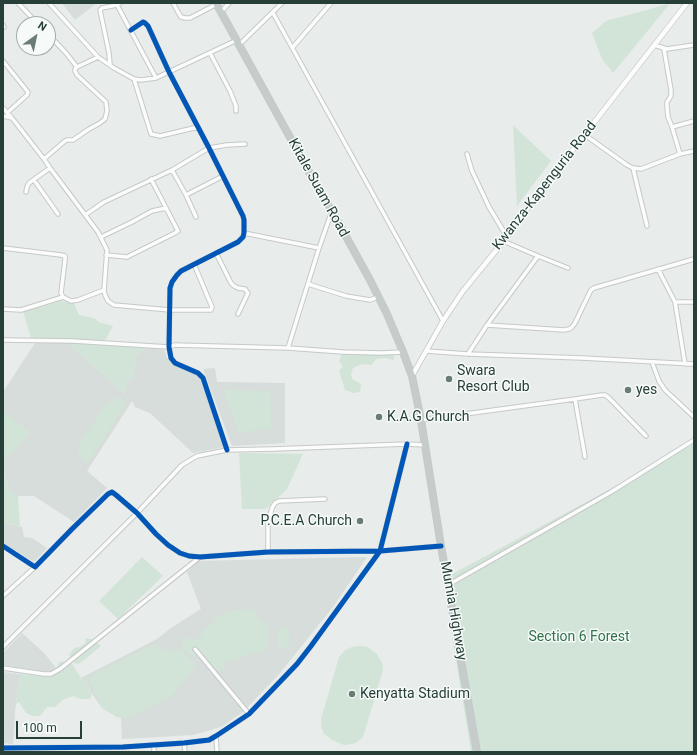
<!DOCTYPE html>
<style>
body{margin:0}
#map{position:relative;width:697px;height:755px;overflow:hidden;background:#e8ecea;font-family:Roboto,sans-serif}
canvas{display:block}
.frame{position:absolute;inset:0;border:4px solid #263f38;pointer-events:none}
.north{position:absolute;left:16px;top:16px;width:40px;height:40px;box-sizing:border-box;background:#f6faf8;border:1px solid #a3afab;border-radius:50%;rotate:33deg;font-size:11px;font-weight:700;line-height:16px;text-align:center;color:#263f38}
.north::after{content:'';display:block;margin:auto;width:14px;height:18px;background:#6a7c76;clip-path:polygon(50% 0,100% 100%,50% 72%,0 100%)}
.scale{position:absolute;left:16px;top:721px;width:66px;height:18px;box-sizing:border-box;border:2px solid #263f38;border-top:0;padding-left:5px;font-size:12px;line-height:14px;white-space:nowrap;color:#263f38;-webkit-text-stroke:3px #f6faf8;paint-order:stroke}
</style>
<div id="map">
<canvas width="697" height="755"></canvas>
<div class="frame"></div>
<div class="north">N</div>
<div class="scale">100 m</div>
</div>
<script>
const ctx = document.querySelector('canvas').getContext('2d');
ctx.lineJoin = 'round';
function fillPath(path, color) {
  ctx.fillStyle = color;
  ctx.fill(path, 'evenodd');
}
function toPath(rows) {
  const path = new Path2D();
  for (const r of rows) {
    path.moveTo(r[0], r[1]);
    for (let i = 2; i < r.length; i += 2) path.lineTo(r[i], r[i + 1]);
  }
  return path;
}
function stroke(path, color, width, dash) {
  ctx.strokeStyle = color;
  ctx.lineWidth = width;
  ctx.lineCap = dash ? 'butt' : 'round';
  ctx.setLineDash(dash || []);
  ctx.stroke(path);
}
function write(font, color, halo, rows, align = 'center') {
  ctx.font = font + ' Roboto,sans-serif';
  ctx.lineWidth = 3;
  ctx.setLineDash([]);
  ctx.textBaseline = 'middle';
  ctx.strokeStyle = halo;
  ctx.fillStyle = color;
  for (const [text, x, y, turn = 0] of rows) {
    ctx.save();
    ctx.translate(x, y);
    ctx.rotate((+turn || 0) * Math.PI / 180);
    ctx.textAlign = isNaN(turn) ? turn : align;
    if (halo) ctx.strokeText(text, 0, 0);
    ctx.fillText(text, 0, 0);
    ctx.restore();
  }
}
fillPath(toPath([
 [62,3,97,3,75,20],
 [35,343,68,343,126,395,126,380,133,379,136,355,146,348,164,350,167,358,199,376,224,447,193,453,150,413,135,407,132,401,87,471,107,488,74,522,34,496,18,496,10,492,3,470,3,392],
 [215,368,217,382,285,383,285,443,232,446,203,369],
 [3,522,22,527,24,537,32,538,47,548,34,562,3,543],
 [367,557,333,607,280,673,243,712,221,727,193,735,122,739,121,718,117,717,102,708,92,694,86,682,81,678,157,639,171,628,201,609,187,572,198,561],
 [22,633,45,654,56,668,50,672,3,665,3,653],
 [3,672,20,674,15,712,13,744,3,743]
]), '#d6ddda');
fillPath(toPath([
 [668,4,668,6,613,73,602,59,592,33,606,21],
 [513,125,551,161,517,206],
 [60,301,74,303,79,315,94,318,99,322,113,326,106,339,101,341,31,338,23,311,47,305],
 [68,343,146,348,136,355,133,379,126,380,126,395],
 [342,354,394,354,394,360,386,358,376,359,372,365,362,364,353,368,351,374,352,379,361,384,360,392,353,393,345,390,339,370,343,367,339,361],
 [223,390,270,391,271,428,239,433],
 [118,397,127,403,88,463,79,456,78,447,96,418,108,403],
 [3,411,30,432,11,454,4,458],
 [694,444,694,752,471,752,443,579],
 [239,453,303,454,287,489,266,509,242,509],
 [3,470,10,492,18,496,20,526,3,522],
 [142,557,163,576,118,619,99,601],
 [255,609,259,621,268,624,269,639,264,650,224,663,224,668,219,672,203,660,189,654,181,645,184,638,194,640,202,636,203,630,210,626,216,617,234,610],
 [278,628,289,628,289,647,277,647],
 [86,638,92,639,101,646,79,664,74,663,69,655,74,648,80,647,85,644],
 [154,644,168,652,180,648,196,666,171,697,130,718,117,717,102,708,88,678],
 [360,646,368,647,377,654,382,663,383,670,363,737,356,743,344,745,332,740,324,734,321,726,321,719,339,657,345,650,352,647],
 [60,661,72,664,81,678,86,682,92,694,90,699,81,699,73,696,64,699,55,707,47,707,40,716,33,716,26,713,19,702,16,704,20,674,51,677]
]), '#d2e4d8');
const minor = toPath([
 [18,3,38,24],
 [49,3,98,57,114,68,134,79,141,80,156,78,237,40],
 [173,3,178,12,181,17,185,18,190,18,217,4],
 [117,5,156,78],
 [221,12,229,3],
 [273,13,443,321],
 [3,25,4,27],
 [131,30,143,22,145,23,148,26,169,72,209,148,243,216,244,220,244,233,243,237,238,242,181,271,177,275,172,282,170,288,169,347,171,358,175,363,198,373,203,378,227,450],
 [48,34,66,53,77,67],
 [240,44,282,3],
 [654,45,667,49,694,45],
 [293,47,331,3],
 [664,49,671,90,671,96,667,102,667,106,668,117,672,127],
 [210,53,230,91,236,106,236,111],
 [3,61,28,92,27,95,7,113],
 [110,65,109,53,100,10,102,8,117,5,120,3],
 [134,79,151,134,160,136,198,127],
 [3,108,12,118,44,159,50,168,98,232,107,250,104,290,105,295,108,301,114,305,170,310,211,310,212,307,194,264],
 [3,116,12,118],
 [585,135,627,165,633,168,641,169,680,154,694,151],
 [467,154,472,171,482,192,489,207,507,237],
 [680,154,672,127,694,121],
 [44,159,65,141,67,140,73,140,89,129,100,123,105,119,107,111,106,102,77,75,75,71,75,69,77,67,98,57],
 [633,168,647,226],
 [172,170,186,195,196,217],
 [34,180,58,214],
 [26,192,27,187,29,183,50,168],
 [186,195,223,176],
 [85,215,104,202,172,170,209,148,227,145,245,144],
 [244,233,319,248],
 [101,237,132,222,152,211,166,208],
 [503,241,538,256,568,268],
 [3,248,61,255,65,256,65,260,61,293,63,297,71,301,78,300,104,290],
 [216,253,231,283,234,286,238,288,245,289,248,293,238,314],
 [106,255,127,257,175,233,178,231,151,179],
 [658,269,675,302,685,364],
 [308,284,346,296,370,300,378,297],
 [675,302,694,302],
 [3,309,21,310,63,297],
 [487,325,564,330,569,329,572,327,575,323,589,294,591,290,594,288,694,259],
 [3,340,73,341,169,347,175,345,288,348,343,352,381,353,403,352],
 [288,348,319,248,332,211],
 [426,351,468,354,582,358,694,364],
 [468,354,487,325,538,256],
 [652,362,659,381,665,390,694,417],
 [575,399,585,457],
 [421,420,575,399,602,395,605,395,609,398,646,436],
 [3,546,35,567,72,529,108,494,112,492,116,495,137,513,156,534,168,545,180,553,189,556,200,557,268,552,380,551,441,546],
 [268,552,268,524,272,508,275,503,279,501,325,499],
 [448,585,611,492,694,440],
 [3,596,35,567],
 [3,647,137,513,182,465,197,456,227,450,273,449,407,444,425,445],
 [195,649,249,714],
 [3,668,44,674,51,674,60,669,200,557],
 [216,736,217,752],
 [184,743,185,752],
 [154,745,154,752],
 [3,748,123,747,184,743,209,740,216,736,249,714,297,664,311,646,380,551,407,444]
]);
const tertiary = toPath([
 [412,376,443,321,463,291,507,237,530,205,687,3]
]);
const trunk = toPath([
 [216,3,319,190,332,211,370,280,387,314,403,352,412,376,421,420,441,546,477,752]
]);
stroke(minor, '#c5c9c7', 5.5);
stroke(tertiary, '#c5c9c7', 6);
stroke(trunk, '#c3cac8', 8);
stroke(minor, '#fcfcfc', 3.5);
stroke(tertiary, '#fcfcfc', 4.5);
stroke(trunk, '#c6cccb', 6);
stroke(toPath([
 [131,30,143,22,145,23,148,26,169,72,209,148,243,216,244,220,244,233,243,237,238,242,181,271,177,275,172,282,170,288,169,347,171,358,175,363,198,373,203,378,227,450],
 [3,546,35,567,72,529,108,494,112,492,116,495,137,513,156,534,168,545,180,553,189,556,200,557,268,552,380,551,441,546],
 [3,748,123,747,184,743,209,740,216,736,249,714,297,664,311,646,380,551,407,444]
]), '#0057b8', 5);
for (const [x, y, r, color] of [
 [449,379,4,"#6a7c76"],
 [628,390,4,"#6a7c76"],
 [379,417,4,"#6a7c76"],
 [360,521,4,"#6a7c76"],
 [352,694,4,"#6a7c76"]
]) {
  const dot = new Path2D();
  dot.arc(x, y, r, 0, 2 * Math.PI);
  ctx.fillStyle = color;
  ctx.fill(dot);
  stroke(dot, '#f6faf8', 1.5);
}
write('14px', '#263f38', '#f6faf8', [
 ["Kwanza-Kapenguria Road",545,186,-52],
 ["Kitale Suam Road",318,188,61],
 ["Mumia Highway",453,611,80]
]);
write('14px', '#263f38', '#f6faf8', [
 ["Swara",457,371],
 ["Resort Club",457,387],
 ["yes",636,390],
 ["K.A.G Church",387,417],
 ["P.C.E.A Church",352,521,"right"],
 ["Kenyatta Stadium",360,694]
], 'left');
write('14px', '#32734c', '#f6faf8', [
 ["Section 6 Forest",579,637]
]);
</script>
